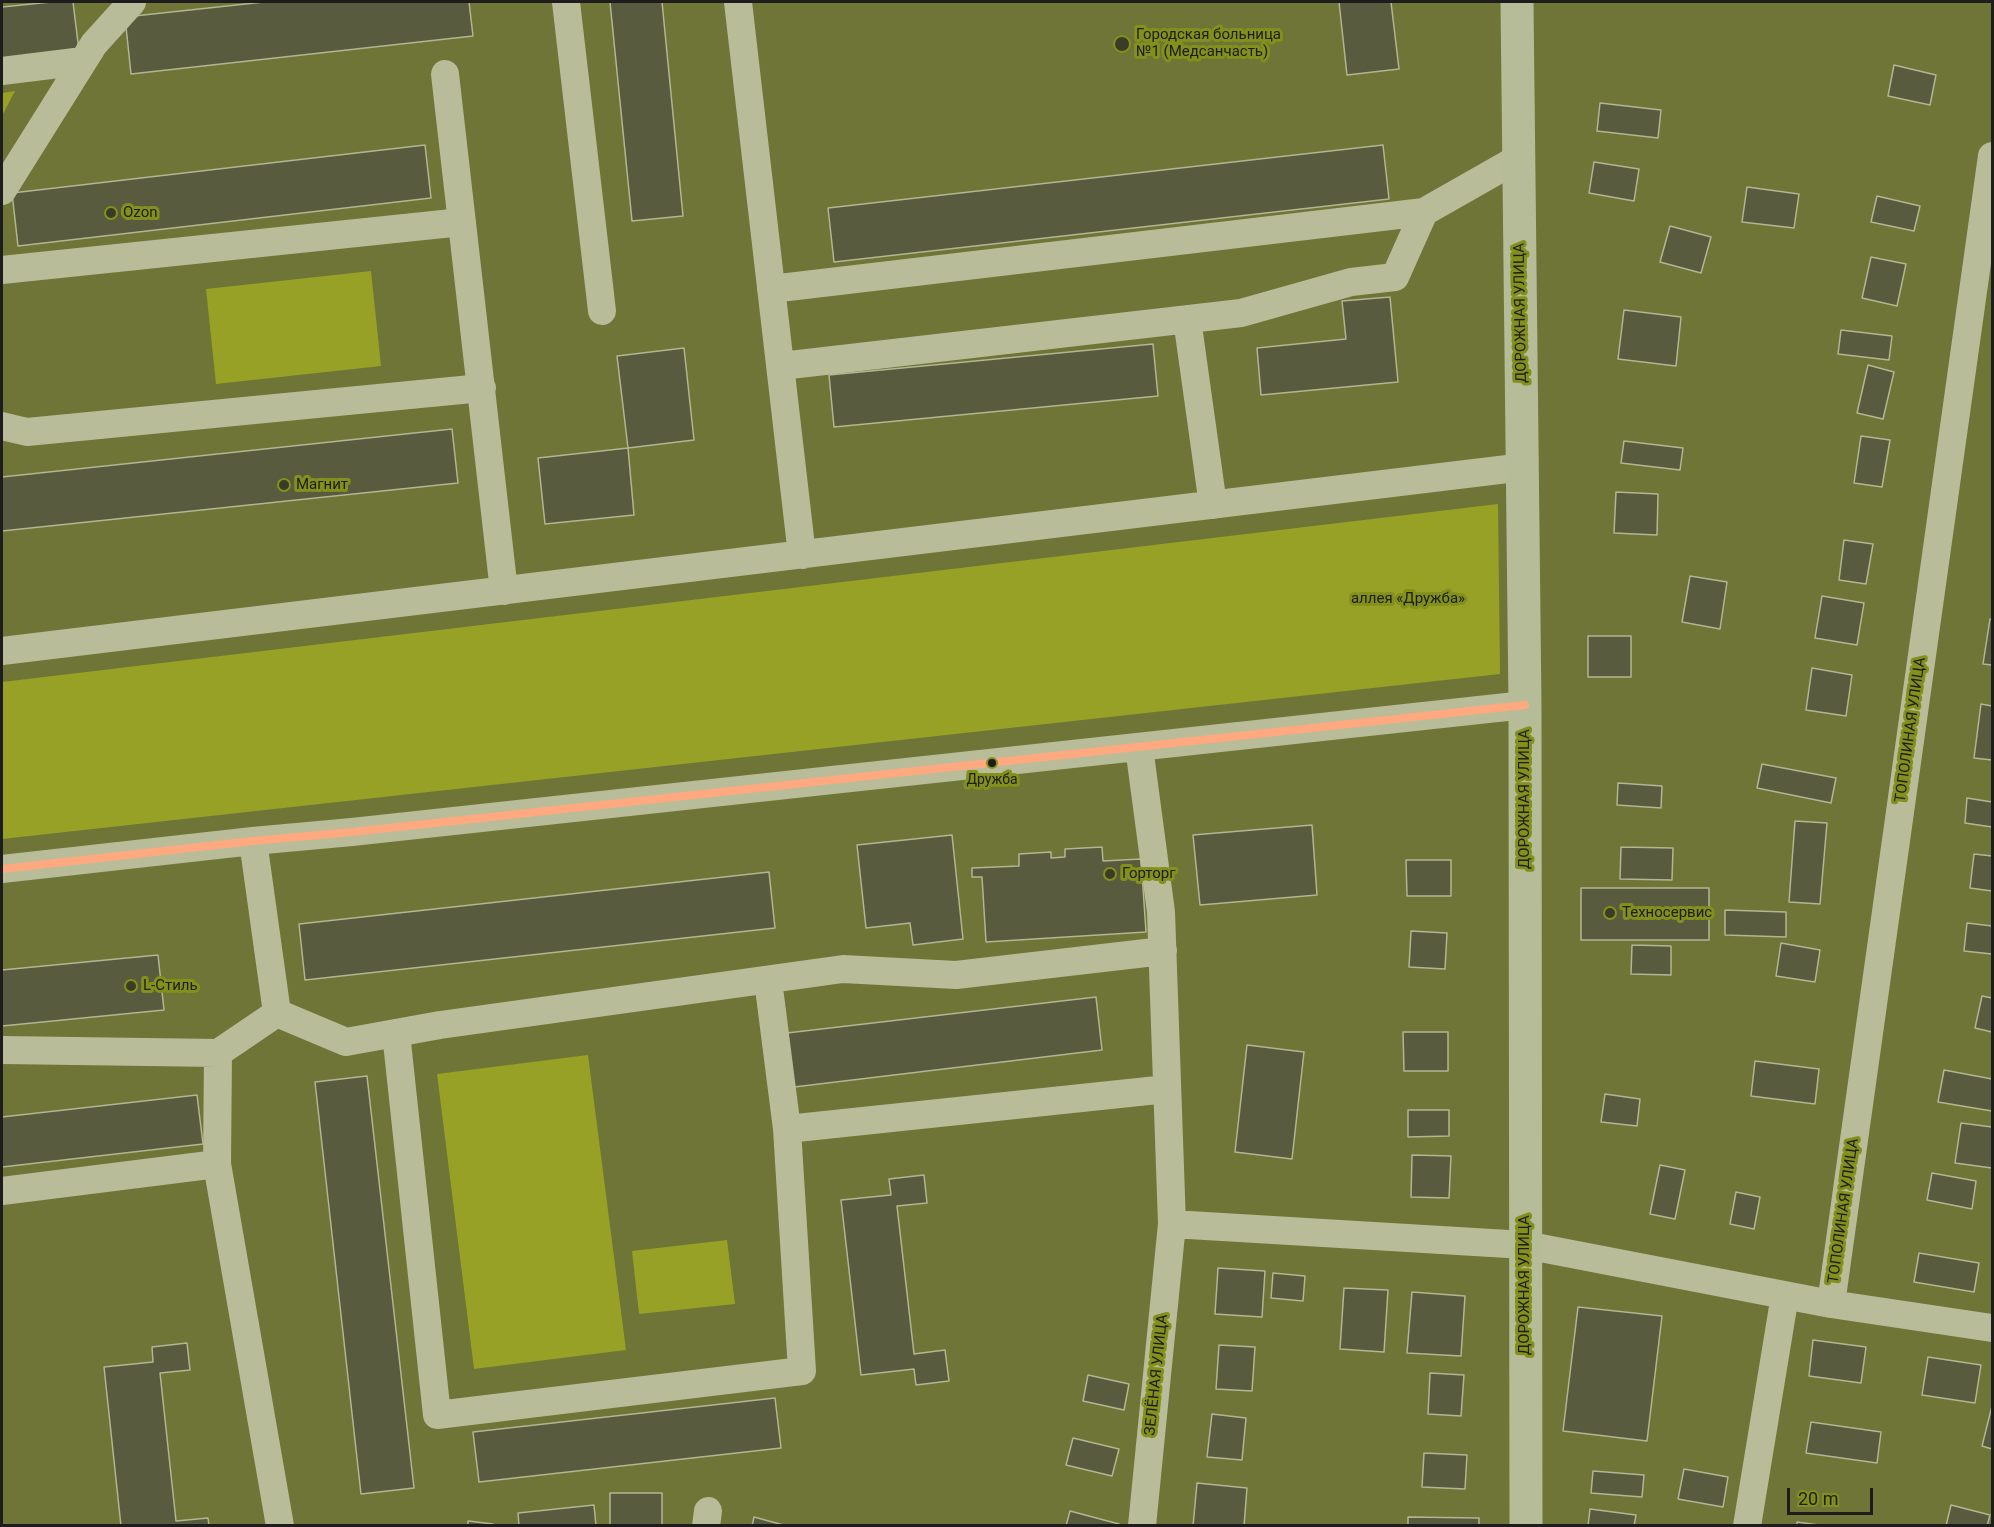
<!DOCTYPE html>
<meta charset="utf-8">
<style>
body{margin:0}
#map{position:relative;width:1994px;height:1527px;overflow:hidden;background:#6e7536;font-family:Roboto,sans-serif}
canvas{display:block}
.frame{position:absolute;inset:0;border:3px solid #1d1d1d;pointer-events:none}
.scale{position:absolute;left:1787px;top:1488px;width:86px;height:27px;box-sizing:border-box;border:3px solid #1d1d1d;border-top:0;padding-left:8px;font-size:18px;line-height:21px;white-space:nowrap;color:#1d1d1d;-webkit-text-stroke:4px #83901b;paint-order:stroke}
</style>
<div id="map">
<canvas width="1994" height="1527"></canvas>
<div class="frame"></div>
<div class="scale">20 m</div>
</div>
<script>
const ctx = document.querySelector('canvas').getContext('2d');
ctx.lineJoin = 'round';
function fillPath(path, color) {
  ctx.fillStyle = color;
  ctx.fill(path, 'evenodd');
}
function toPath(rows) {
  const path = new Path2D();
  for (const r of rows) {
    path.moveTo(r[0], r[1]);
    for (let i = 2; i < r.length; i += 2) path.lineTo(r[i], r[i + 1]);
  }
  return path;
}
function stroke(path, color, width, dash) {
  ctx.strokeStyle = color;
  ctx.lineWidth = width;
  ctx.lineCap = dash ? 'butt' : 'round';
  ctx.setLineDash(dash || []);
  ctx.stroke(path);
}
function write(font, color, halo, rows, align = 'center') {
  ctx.font = font + ' Roboto,sans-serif';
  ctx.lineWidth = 6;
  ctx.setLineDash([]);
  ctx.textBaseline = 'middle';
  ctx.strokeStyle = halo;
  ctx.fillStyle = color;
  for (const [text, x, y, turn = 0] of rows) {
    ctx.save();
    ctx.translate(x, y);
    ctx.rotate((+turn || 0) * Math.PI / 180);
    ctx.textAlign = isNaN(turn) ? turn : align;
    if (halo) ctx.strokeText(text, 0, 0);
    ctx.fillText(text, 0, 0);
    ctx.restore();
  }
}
fillPath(toPath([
 [15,91,2,116,2,93],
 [371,271,381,366,216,384,206,289],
 [1498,504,1500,674,2,839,2,682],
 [588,1055,626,1350,474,1369,437,1074],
 [727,1240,735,1304,639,1314,632,1251]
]), '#96a126');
const building = toPath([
 [51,2,73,2,79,51,2,60,2,7,51,2],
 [264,2,469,2,473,36,131,74,125,17,264,2],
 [610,2,662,2,683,216,632,221,610,2],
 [1339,2,1391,2,1399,69,1347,75,1339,2],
 [1894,65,1936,75,1930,105,1888,96,1894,65],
 [1600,103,1661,110,1658,138,1597,131,1600,103],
 [425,145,431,198,18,246,12,193,425,145],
 [1383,145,1389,199,834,262,828,208,1383,145],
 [1594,162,1639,169,1634,201,1589,193,1594,162],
 [1747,187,1799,194,1794,228,1742,222,1747,187],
 [1877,196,1920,206,1914,231,1871,222,1877,196],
 [1670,226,1711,237,1701,273,1660,262,1670,226],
 [1871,257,1906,264,1897,306,1862,298,1871,257],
 [1390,297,1398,382,1261,395,1257,348,1346,339,1342,301,1390,297],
 [1624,310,1681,317,1676,366,1618,359,1624,310],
 [1841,330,1892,336,1889,360,1838,354,1841,330],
 [1153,344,1158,396,834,427,829,375,1153,344],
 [684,348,694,440,628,448,617,356,684,348],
 [1868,365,1894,372,1883,419,1857,413,1868,365],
 [452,429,458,483,2,531,2,477,452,429],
 [1861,436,1890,440,1882,487,1854,483,1861,436],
 [1624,441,1683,448,1680,470,1621,463,1624,441],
 [628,448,634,515,545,524,538,458,628,448],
 [1616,492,1658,494,1657,535,1614,533,1616,492],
 [1844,540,1873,544,1866,584,1839,580,1844,540],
 [1690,576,1727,582,1720,629,1682,622,1690,576],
 [1822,596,1864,603,1857,645,1815,638,1822,596],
 [1990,619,1992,619,1992,665,1983,664,1990,619],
 [1588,636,1631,636,1631,677,1588,677,1588,636],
 [1812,668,1852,675,1846,716,1806,710,1812,668],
 [1981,704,1992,706,1992,760,1974,758,1981,704],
 [1762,764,1836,778,1831,803,1757,788,1762,764],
 [1618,783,1662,786,1661,808,1617,805,1618,783],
 [1967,798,1992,802,1992,827,1965,823,1967,798],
 [1795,821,1827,823,1820,904,1789,902,1795,821],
 [1312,825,1317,895,1200,905,1193,835,1312,825],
 [952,835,963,939,913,945,910,923,866,928,857,845,952,835],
 [1102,847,1103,861,1141,859,1146,932,986,942,982,877,972,877,972,868,1019,866,1019,854,1051,852,1051,858,1065,857,1065,849,1102,847],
 [1621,847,1673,848,1672,880,1620,879,1621,847],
 [1974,854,1992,856,1992,891,1970,888,1974,854],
 [1406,860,1451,860,1451,896,1407,896,1406,860],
 [769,872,775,928,305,980,299,924,769,872],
 [1581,888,1709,888,1709,940,1581,940,1581,888],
 [1725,910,1786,912,1786,937,1725,935,1725,910],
 [1967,923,1992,926,1992,954,1964,951,1967,923],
 [1411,931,1447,933,1445,969,1409,967,1411,931],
 [1781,943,1820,950,1815,982,1776,976,1781,943],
 [1632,945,1671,946,1671,975,1631,974,1632,945],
 [158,955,164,1010,2,1026,2,970,158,955],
 [1982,996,1992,998,1992,1032,1975,1028,1982,996],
 [1096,997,1102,1050,794,1087,787,1033,1096,997],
 [1403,1032,1448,1032,1448,1071,1404,1071,1403,1032],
 [1247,1045,1304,1052,1292,1159,1235,1152,1247,1045],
 [1755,1061,1819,1069,1815,1104,1751,1096,1755,1061],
 [1944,1070,1992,1079,1992,1111,1938,1102,1944,1070],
 [367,1076,414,1488,361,1494,315,1082,367,1076],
 [1605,1094,1640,1099,1637,1126,1601,1122,1605,1094],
 [197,1095,203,1144,2,1167,2,1117,197,1095],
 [1408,1110,1449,1110,1449,1136,1408,1137,1408,1110],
 [1961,1123,1992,1127,1992,1168,1955,1163,1961,1123],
 [1412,1155,1451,1156,1449,1198,1411,1197,1412,1155],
 [1660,1165,1685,1170,1675,1219,1650,1214,1660,1165],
 [1932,1173,1976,1181,1972,1209,1927,1200,1932,1173],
 [924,1175,927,1203,897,1206,914,1354,945,1350,949,1381,916,1385,914,1369,861,1375,841,1200,891,1195,889,1179,924,1175],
 [1736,1192,1760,1197,1754,1229,1730,1224,1736,1192],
 [1919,1253,1979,1263,1974,1292,1914,1282,1919,1253],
 [1218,1268,1265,1271,1262,1317,1215,1314,1218,1268],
 [1273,1273,1305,1276,1303,1301,1271,1298,1273,1273],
 [1344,1288,1388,1290,1384,1352,1340,1349,1344,1288],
 [1412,1292,1465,1296,1461,1356,1407,1353,1412,1292],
 [1578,1307,1662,1316,1647,1441,1563,1431,1578,1307],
 [1813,1340,1866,1347,1861,1383,1809,1376,1813,1340],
 [187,1343,190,1370,160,1373,176,1521,208,1518,209,1526,121,1526,104,1367,153,1362,152,1347,187,1343],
 [1219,1345,1255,1347,1252,1391,1216,1389,1219,1345],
 [1928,1357,1981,1365,1975,1403,1922,1395,1928,1357],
 [1430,1373,1464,1375,1461,1416,1428,1414,1430,1373],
 [1088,1375,1129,1384,1124,1410,1083,1401,1088,1375],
 [775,1398,781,1448,479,1482,473,1432,775,1398],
 [1992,1406,1992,1449,1982,1446,1992,1406],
 [1212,1414,1246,1418,1242,1460,1207,1457,1212,1414],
 [1811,1422,1881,1432,1877,1463,1806,1453,1811,1422],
 [1073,1438,1119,1449,1112,1476,1066,1465,1073,1438],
 [1424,1453,1467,1455,1465,1489,1422,1487,1424,1453],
 [1684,1469,1728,1477,1723,1507,1678,1499,1684,1469],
 [1593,1471,1644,1475,1642,1497,1591,1493,1593,1471],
 [1197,1483,1247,1488,1244,1526,1193,1526,1197,1483],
 [610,1493,662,1493,662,1526,610,1526,610,1493],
 [594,1505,596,1526,519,1526,518,1513,594,1505],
 [1951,1505,1990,1515,1987,1526,1946,1526,1951,1505],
 [1590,1509,1636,1515,1634,1526,1588,1526,1590,1509],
 [1070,1511,1119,1524,1119,1526,1066,1526,1070,1511],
 [754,1517,787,1526,752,1526,754,1517],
 [1408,1517,1479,1518,1479,1526,1408,1526,1408,1517],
 [468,1521,493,1524,493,1526,468,1526,468,1521],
 [1797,1522,1826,1526,1797,1526,1797,1522]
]);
fillPath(building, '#585b3d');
stroke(building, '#b3b692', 1.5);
stroke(toPath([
 [566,2,602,311],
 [738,2,802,555],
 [2,71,83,61],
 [445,74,504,591],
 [2,191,94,44,132,2],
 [2,270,462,222],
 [771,289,1424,212,1519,158],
 [1187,319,1213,505],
 [781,366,1241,313,1351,282,1395,277,1424,212],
 [2,426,27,432,482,388],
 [2,651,1524,467],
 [1139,747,1161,912,1172,1224,1142,1526],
 [253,841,277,1013,218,1053,217,1164,280,1526],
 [2,869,253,841,352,832,1525,705],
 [768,980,787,1129],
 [277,1013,346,1042,440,1025,843,969,956,975,1163,951],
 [396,1033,437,1415,802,1371,787,1129,1167,1089],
 [2,1050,218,1053],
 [2,1191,217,1164],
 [1172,1224,1525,1245,1831,1304,1992,1328],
 [1831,1304,1992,156],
 [706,1526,708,1511],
 [1747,1526,1785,1295]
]), '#b9bc99', 28);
stroke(toPath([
 [1517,2,1525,705,1526,1526]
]), '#b6bb98', 33);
stroke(toPath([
 [2,869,253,841,352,832,1525,705]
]), '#ffa980', 8);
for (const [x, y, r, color] of [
 [1122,44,8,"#393c26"],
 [111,213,6,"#393c26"],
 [284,485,6,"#393c26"],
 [992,763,5,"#1d1d1d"],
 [1110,874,6,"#393c26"],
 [1610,913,6,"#393c26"],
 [131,986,6,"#393c26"]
]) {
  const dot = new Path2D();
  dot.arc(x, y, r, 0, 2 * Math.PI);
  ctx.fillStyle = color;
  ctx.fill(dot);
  stroke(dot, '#83901b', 2);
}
write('14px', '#1d1d1d', '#83901b', [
 ["Дружба",992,780]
]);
write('15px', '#1d1d1d', '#83901b', [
 ["Городская больница",1136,35],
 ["№1 (Медсанчасть)",1136,52],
 ["Ozon",123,213],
 ["Магнит",296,485],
 ["Горторг",1122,874],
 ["Техносервис",1622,913],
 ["L-Стиль",143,986]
], 'left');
write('15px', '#1d1d1d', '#83901b', [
 ["ДОРОЖНАЯ УЛИЦА",1521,313,-91],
 ["ТОПОЛИНАЯ УЛИЦА",1911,730,-82],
 ["ДОРОЖНАЯ УЛИЦА",1525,799,-90],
 ["ТОПОЛИНАЯ УЛИЦА",1844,1211,-82],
 ["ДОРОЖНАЯ УЛИЦА",1525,1285,-90],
 ["ЗЕЛЁНАЯ УЛИЦА",1157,1375,-84]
]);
write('15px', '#1c1d1b', '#83901b', [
 ["аллея «Дружба»",1408,599]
]);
</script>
